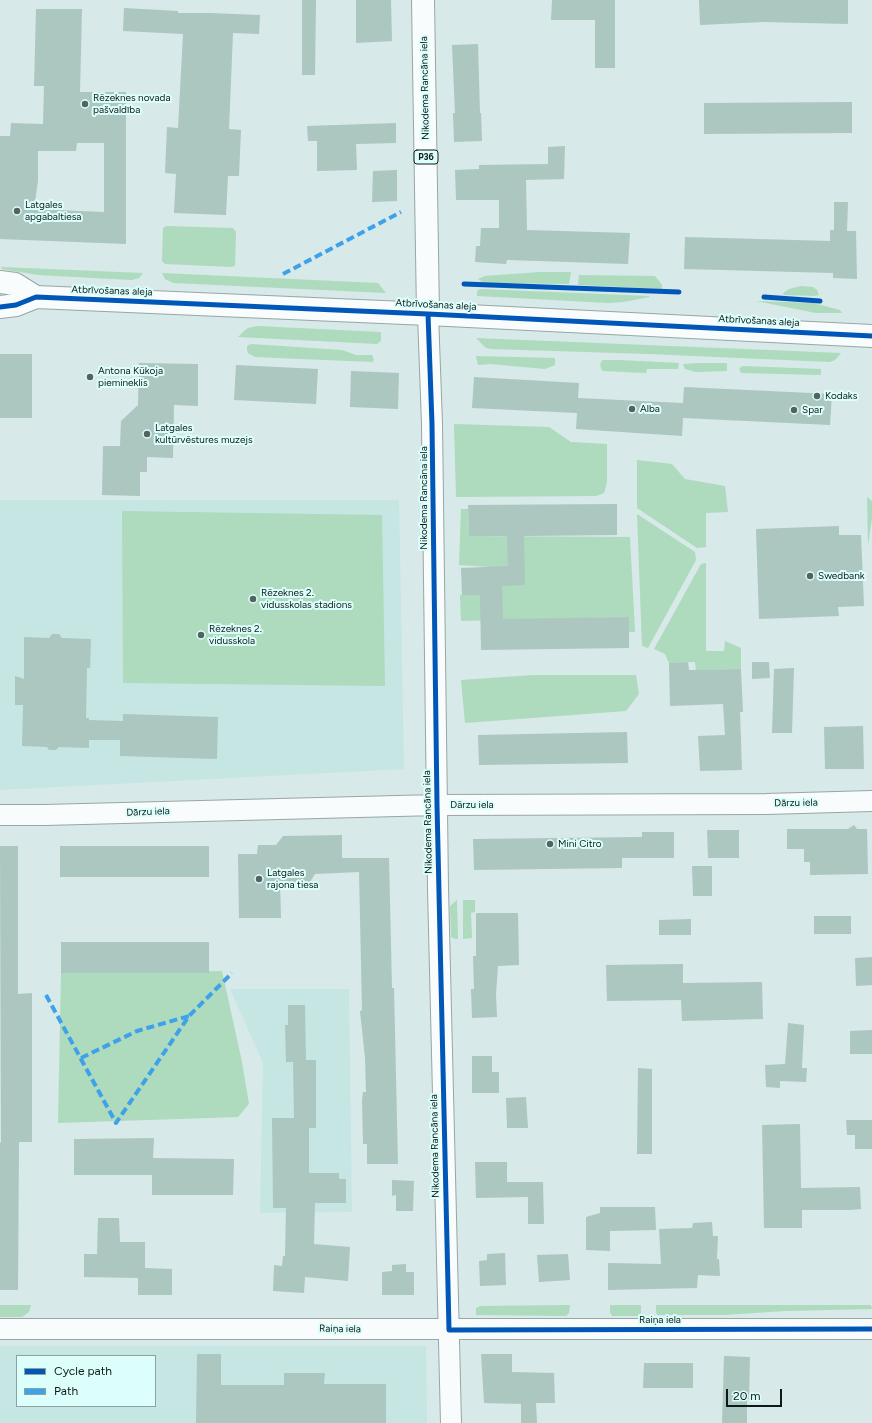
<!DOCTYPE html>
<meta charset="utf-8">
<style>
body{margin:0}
#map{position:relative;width:872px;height:1423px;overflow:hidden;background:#d7e9e8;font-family:Figtree,sans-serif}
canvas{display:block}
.legend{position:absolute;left:16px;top:1355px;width:140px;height:52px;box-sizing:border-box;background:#ddfffc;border:1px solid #8aa3a2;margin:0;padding:5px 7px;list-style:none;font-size:12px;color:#0e1a1a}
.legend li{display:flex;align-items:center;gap:8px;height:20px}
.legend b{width:20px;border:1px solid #8aa3a2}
.scale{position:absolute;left:726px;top:1389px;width:56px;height:18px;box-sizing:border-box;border:2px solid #0e1a1a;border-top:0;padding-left:5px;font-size:12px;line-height:14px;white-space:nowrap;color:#0e1a1a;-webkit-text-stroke:3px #ddfffc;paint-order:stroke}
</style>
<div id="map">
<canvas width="872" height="1423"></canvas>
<ul class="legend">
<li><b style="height:5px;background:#0057b8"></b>Cycle path</li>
<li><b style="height:5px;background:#3da2ea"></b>Path</li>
</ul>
<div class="scale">20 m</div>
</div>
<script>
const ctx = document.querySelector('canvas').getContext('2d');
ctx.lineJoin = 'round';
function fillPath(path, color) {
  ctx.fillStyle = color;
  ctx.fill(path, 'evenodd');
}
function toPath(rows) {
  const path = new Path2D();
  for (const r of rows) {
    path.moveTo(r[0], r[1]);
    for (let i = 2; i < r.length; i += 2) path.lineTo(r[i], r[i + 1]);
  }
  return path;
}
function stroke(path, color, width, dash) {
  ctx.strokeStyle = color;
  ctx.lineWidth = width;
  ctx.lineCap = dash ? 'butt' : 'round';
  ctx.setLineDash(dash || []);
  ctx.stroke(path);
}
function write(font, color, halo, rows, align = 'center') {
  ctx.font = font + ' Figtree,sans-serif';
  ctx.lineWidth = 4;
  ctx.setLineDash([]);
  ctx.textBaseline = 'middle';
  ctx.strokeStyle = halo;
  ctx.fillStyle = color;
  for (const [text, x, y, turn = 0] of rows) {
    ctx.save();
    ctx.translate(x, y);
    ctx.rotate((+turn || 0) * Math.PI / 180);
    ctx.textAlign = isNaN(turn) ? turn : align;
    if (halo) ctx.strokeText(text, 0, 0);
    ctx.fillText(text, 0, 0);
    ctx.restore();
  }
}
fillPath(toPath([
 [0,500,399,500,404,769,0,790],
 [230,989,349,989,352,1212,260,1213,263,1063],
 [0,1346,426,1346,427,1423,0,1423],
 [17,1356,155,1356,155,1406,17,1406]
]), '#c6e6e4');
fillPath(toPath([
 [166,226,233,228,236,232,235,266,231,267,165,264,162,261,163,228],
 [1,267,143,273,139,278,132,280,38,275,2,269],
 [540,272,571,272,569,284,484,283,478,279,485,276],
 [162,273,378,283,386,293,173,283,165,279],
 [579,275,655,276,662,285,662,289,578,285],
 [801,286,813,287,817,290,819,295,815,296,784,295,783,293,789,289],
 [480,289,649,296,650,297,623,302,609,303,477,296,477,291],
 [756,301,813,303,840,310,842,313,816,313],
 [257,326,381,332,381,341,377,344,238,337,244,331,248,328],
 [476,338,841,353,835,360,830,362,649,354,491,349,486,348],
 [251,344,342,350,356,355,372,355,374,360,372,362,255,357,248,353,247,350,247,346],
 [476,356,555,358,555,365,545,369,490,364,478,365],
 [602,360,619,360,679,363,678,369,647,369,646,373,602,371,600,365],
 [700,363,727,363,727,371,696,372,685,369,683,364],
 [742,366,821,369,821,375,741,373,739,369],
 [454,424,549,427,571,442,607,444,607,482,604,493,596,496,456,497],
 [637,460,672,464,685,479,725,486,728,512,706,513,706,547,697,548,637,508],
 [867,497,872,501,872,518,868,545],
 [461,509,468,509,469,536,630,537,635,632,629,632,629,617,461,621,460,595,483,595,489,567,459,565],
 [122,511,382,515,385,686,123,683],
 [637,514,695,552,696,560,648,648,642,646],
 [706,563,706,651,724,651,725,641,741,648,741,669,696,670,695,662,669,663,665,654,654,649,701,564],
 [533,675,636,675,639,694,626,711,465,723,461,680],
 [457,900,458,939,455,939,451,937,450,906],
 [463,900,475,900,475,912,471,913,472,938,463,939],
 [222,971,242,1062,249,1104,238,1117,58,1123,61,973],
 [0,1305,31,1305,29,1312,22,1317,0,1317],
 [570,1305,569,1313,566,1316,476,1315,476,1308,480,1306],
 [610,1305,641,1305,641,1313,639,1316,612,1316,610,1312],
 [656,1305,871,1305,872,1309,785,1311,724,1315,658,1315,656,1313]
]), '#aedabd');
fillPath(toPath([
 [302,0,316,0,315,75,302,75],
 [356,0,391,0,392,41,356,43],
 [552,0,615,0,615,68,595,68,595,20,551,20],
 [699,0,848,0,848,24,764,22,700,25],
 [124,8,178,11,178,13,209,13,260,15,259,34,233,33,229,129,241,130,239,176,228,176,226,215,174,213,176,174,165,173,167,127,178,128,183,34,123,31],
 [36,9,82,9,80,92,126,92,126,244,0,239,0,136,10,136,11,123,43,124,44,86,34,86],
 [77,143,104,143,104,212,34,209,38,181,38,151,76,151],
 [478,44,480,113,481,113,482,141,454,142,453,113,455,113,452,45],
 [852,102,852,133,704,134,704,103],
 [396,123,396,143,356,144,357,170,317,171,317,141,308,141,307,126],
 [565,146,564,179,526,180,527,230,630,233,628,264,507,260,506,264,475,262,476,246,480,246,481,228,499,228,499,200,456,200,455,170,479,169,479,165,548,164,548,147],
 [397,170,397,201,372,202,373,171],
 [834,202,848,202,847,231,856,231,857,279,833,278,833,273,684,269,685,237,830,241,830,230,834,230],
 [0,354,32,354,32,418,0,418],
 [139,363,198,364,198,406,174,405,173,458,147,457,147,472,140,472,140,496,102,495,103,446,120,446,121,421,138,405],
 [236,365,318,369,316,404,234,400],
 [351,371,399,373,398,409,350,407],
 [474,377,579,383,578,398,683,403,684,387,832,394,830,425,683,418,682,436,576,429,577,413,472,408],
 [617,504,617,535,524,536,525,585,502,586,503,619,629,617,629,648,481,650,480,595,462,595,461,568,508,566,507,536,469,536,468,505],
 [839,526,839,535,861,535,864,606,838,607,839,616,759,619,756,529],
 [52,634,59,634,62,638,91,639,90,668,87,668,86,718,89,718,89,720,123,721,123,714,218,717,217,759,120,756,120,740,89,740,89,748,59,747,56,750,49,750,47,747,22,746,23,705,15,705,15,676,24,679,24,637,49,638],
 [688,662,689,670,741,669,743,712,740,712,742,770,700,771,698,736,725,735,723,704,670,706,669,663],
 [752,662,769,662,770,678,752,679],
 [794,668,792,733,772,733,774,669],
 [863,726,864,769,825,769,824,727],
 [627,732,628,763,479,765,478,735],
 [854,825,857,829,867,829,868,874,810,875,810,862,804,862,804,849,787,849,787,829,848,829],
 [707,830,739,830,739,858,708,858],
 [642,832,674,832,674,858,622,858,622,868,474,870,473,839,642,837],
 [342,835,342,858,389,858,392,988,394,988,398,1164,367,1164,367,1144,363,1144,362,1100,363,1092,366,1092,365,1058,360,1011,362,1010,359,872,315,874,308,885,304,887,300,887,280,881,281,918,239,918,238,854,257,854,258,845,276,845,283,836],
 [0,846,18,846,18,994,32,993,32,1142,19,1142,18,1290,0,1290,0,1142,1,1143],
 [60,846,209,846,209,877,60,877],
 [692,866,712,866,712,896,693,896],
 [476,913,518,913,519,965,498,966,496,994,497,1017,472,1018,471,989,474,989,473,956,476,956],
 [814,916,851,916,851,934,814,934],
 [691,919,691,935,659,935,659,920],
 [61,942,209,942,209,973,61,973],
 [872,957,872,985,856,986,855,958],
 [683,964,683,983,762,982,763,1019,682,1021,681,1000,607,1001,606,965],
 [288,1005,305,1005,306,1060,316,1060,316,1128,309,1128,309,1173,339,1173,339,1179,346,1179,346,1203,315,1203,314,1244,350,1247,348,1281,305,1277,304,1293,273,1291,274,1265,282,1266,283,1256,285,1256,286,1208,273,1208,272,1118,294,1118,293,1062,286,1062,285,1025,288,1025],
 [788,1023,804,1025,802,1068,807,1068,806,1082,780,1081,780,1088,766,1087,765,1065,785,1064],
 [872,1030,872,1054,850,1054,850,1031],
 [472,1056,492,1056,492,1072,499,1072,499,1093,472,1093],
 [638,1068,652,1069,652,1154,637,1154],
 [526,1097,528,1128,507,1128,506,1098],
 [846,1120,872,1120,872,1149,855,1149,855,1135,847,1135],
 [800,1124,801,1188,860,1187,861,1209,850,1210,802,1210,802,1228,764,1228,762,1125],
 [154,1138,153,1158,234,1159,233,1195,152,1195,152,1175,74,1175,74,1139],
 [475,1162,507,1162,507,1182,543,1182,544,1224,528,1224,528,1197,476,1198],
 [392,1180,414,1181,413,1211,396,1211,396,1195,392,1196],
 [600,1207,655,1207,656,1230,610,1231,610,1251,586,1250,586,1217,600,1213],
 [98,1218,119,1218,120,1242,145,1242,145,1268,172,1269,172,1295,138,1295,138,1278,84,1277,84,1254,97,1254],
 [712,1222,713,1236,718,1236,717,1259,719,1259,720,1276,698,1275,697,1288,608,1290,608,1263,661,1264,659,1229,692,1228,693,1223],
 [505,1253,506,1285,480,1286,479,1261,487,1260,487,1254],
 [568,1254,570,1280,539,1282,537,1255],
 [406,1264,406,1272,414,1272,414,1295,382,1295,382,1272,392,1271,392,1265],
 [197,1354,221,1354,221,1385,284,1385,284,1373,325,1373,324,1384,386,1384,386,1423,196,1423],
 [481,1354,512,1354,512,1372,554,1373,555,1403,536,1403,537,1423,521,1423,521,1404,484,1403],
 [724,1356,750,1357,749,1399,747,1399,747,1423,722,1423],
 [644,1363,693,1363,693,1388,643,1388]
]), '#acc6c0');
const minor = toPath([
 [428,314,432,424,438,888,451,1423],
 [0,815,44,815,437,805,766,804,872,801],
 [0,1329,872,1329]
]);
const major = toPath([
 [423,0,428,314],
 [0,282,15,284,36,297],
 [0,307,16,305,36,297,428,314,872,336]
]);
stroke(minor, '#98a6a5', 22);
stroke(major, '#98a6a5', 24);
stroke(minor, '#f9fcfc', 20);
stroke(major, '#f9fcfc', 22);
stroke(toPath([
 [283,274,401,212],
 [46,995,116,1123,189,1016,232,973],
 [81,1058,137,1031,189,1016]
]), '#3da2ea', 4, [8, 4]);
stroke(toPath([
 [464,284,679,292],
 [764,297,820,301],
 [0,307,16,305,36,297,428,314,872,336],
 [428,314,432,424,437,805,449,1330,872,1329]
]), '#0057b8', 5);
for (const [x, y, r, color] of [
 [85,104,4,"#546262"],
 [17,211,4,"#546262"],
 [90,377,4,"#546262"],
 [817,396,4,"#546262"],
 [632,409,4,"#546262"],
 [794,410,4,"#546262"],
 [147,434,4,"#546262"],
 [810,576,4,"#546262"],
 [253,599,4,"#546262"],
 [201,635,4,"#546262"],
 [550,844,4,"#546262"],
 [259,879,4,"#546262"]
]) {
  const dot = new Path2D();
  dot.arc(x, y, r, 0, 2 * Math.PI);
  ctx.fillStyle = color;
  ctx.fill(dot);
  stroke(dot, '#ddfffc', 1.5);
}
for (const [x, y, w] of [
 [426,157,24]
]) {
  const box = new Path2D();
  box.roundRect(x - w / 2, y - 7, w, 14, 3);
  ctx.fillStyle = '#ddfffc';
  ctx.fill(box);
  stroke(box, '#0e1a1a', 1);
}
write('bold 9px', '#0e1a1a', null, [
 ["P36",426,157]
]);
write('10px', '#0e1a1a', '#ddfffc', [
 ["Nikodema Rancāna iela",425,88,-91],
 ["Atbrīvošanas aleja",112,291,2],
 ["Atbrīvošanas aleja",436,305,3],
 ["Atbrīvošanas aleja",759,321,3],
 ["Nikodema Rancāna iela",424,498,-90],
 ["Dārzu iela",796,803,-1],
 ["Dārzu iela",472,805],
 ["Dārzu iela",148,812,-2],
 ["Nikodema Rancāna iela",428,822,-91],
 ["Nikodema Rancāna iela",435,1146,-91],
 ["Raiņa iela",660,1320],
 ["Raiņa iela",340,1329,1]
]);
write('10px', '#0e1a1a', '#ddfffc', [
 ["Rēzeknes novada",93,98],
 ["pašvaldība",93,110],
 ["Latgales",25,205],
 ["apgabaltiesa",25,217],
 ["Antona Kūkoja",98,371],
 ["piemineklis",98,383],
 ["Kodaks",825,396],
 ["Alba",640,409],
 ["Spar",802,410],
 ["Latgales",155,428],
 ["kultūrvēstures muzejs",155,440],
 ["Swedbank",818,576],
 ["Rēzeknes 2.",261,593],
 ["vidusskolas stadions",261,605],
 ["Rēzeknes 2.",209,629],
 ["vidusskola",209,641],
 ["Mini Citro",558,844],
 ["Latgales",267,873],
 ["rajona tiesa",267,885]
], 'left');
</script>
